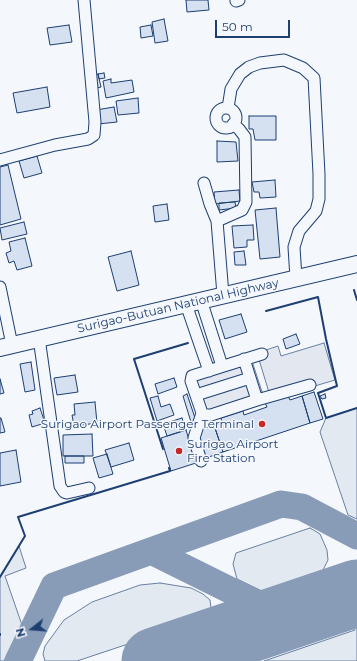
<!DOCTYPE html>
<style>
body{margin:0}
#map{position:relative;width:357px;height:661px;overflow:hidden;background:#f4f7fb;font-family:Montserrat,sans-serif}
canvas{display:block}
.north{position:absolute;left:12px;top:609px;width:40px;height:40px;-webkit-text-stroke:3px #f4f7fb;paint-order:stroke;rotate:253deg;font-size:11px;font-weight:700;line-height:16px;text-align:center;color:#1d3f73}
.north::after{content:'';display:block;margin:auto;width:14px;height:18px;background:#1d3f73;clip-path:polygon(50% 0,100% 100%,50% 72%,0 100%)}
.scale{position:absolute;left:215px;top:20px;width:75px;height:18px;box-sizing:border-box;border:2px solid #1d3f73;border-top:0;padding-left:5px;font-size:12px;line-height:14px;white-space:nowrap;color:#1d3f73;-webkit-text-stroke:3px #f4f7fb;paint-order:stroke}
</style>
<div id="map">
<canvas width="357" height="661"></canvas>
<div class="north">N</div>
<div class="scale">50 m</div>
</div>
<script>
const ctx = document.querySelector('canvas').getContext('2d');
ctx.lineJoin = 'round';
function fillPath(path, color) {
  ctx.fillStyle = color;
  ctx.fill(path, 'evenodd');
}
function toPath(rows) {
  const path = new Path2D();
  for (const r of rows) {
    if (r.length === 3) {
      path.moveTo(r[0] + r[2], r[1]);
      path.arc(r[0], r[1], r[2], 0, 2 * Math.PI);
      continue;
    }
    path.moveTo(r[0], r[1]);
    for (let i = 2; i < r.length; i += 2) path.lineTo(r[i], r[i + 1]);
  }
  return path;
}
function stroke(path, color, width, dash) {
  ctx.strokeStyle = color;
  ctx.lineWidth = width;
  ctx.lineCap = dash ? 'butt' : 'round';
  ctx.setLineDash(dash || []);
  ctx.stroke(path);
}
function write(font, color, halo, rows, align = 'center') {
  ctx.font = font + ' Montserrat,sans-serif';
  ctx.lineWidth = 3;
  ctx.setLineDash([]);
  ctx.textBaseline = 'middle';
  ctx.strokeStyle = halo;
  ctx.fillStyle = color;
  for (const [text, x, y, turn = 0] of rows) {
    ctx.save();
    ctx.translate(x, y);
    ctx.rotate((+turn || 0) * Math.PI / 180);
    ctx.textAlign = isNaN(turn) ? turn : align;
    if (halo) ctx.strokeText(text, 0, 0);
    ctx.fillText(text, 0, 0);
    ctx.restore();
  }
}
const green = toPath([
 [357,408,357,519,348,515,320,432,326,418,357,408],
 [310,528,320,534,327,550,328,560,323,570,262,591,237,579,233,564,236,553,310,528],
 [19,546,26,568,5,576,22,625,4,661,0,661,0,577,19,546],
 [160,583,191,588,203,594,210,600,211,608,147,630,149,637,77,661,45,661,43,654,45,646,64,620,92,602,140,585,160,583],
 [357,617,357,661,264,661,355,630,352,619,357,617]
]);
fillPath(green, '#e3e9f0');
stroke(green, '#687fa3', 1);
const parking = toPath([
 [324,343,335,380,271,399,257,353,278,346,281,356,324,343],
 [250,355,265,401,201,422,186,376,250,355]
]);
fillPath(parking, '#e3e8f0');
stroke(parking, '#687fa3', 1);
stroke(toPath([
 [151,551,284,617],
 [18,661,54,586,281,504,302,507,357,536]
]), '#889bb7', 27);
stroke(toPath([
 [155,661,357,593]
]), '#889bb7', 67);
const building = toPath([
 [186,0,208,0,209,10,187,12,186,0],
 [164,19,168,41,155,43,152,22,164,19],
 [69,25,72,42,50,45,47,28,69,25],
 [151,25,153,36,141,38,140,27,151,25],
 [104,73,105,78,99,79,98,74,104,73],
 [98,74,101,87,93,89,92,76,98,74],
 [111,79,111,83,132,80,134,92,106,98,103,81,111,79],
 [47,87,50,107,17,113,13,93,47,87],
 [138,98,139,113,118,115,116,101,138,98],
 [114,107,117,122,98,124,96,110,114,107],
 [249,116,276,116,276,140,255,140,253,129,249,129,249,116],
 [217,141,236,142,238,161,217,162,217,141],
 [37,156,42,173,24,178,19,161,37,156],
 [8,165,21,219,0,225,0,167,8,165],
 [275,180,276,197,260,198,259,192,254,192,252,182,275,180],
 [239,190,240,201,215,204,214,192,239,190],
 [235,202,236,208,219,210,219,203,235,202],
 [167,204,169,220,155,222,153,206,167,204],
 [276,208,280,257,260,259,255,210,276,208],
 [24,222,27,234,2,240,0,228,24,222],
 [253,225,254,240,247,240,247,247,234,248,232,226,253,225],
 [25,238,32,266,17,270,14,261,9,263,6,253,11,251,9,242,25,238],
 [131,251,139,285,117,291,108,257,131,251],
 [244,251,246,265,235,265,234,252,244,251],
 [241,314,247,332,225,339,219,320,241,314],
 [296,334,300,344,286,349,283,339,296,334],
 [31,362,35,390,25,392,20,364,31,362],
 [75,375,78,392,57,395,54,378,75,375],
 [174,378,177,387,158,394,155,384,174,378],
 [0,379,4,393,0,394,0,379],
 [314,392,323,419,310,423,302,396,314,392],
 [187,394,196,421,191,422,183,396,187,394],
 [325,394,326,398,322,399,320,396,325,394],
 [158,396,161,407,170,404,174,415,157,421,150,398,158,396],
 [288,396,290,400,302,396,310,423,223,452,214,425,222,423,221,418,243,411,244,415,267,407,265,403,288,396],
 [95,402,97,423,74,426,72,415,75,415,74,404,95,402],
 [40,408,45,423,32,427,29,415,33,414,32,411,40,408],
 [0,418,1,418,5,432,0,433,0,418],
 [182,418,186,430,167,436,163,424,182,418],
 [214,425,223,452,206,458,197,431,214,425],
 [186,430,196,463,171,471,161,438,186,430],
 [92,434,93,456,63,456,63,435,92,434],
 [129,443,134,460,111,467,105,450,129,443],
 [16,450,21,482,0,486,0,453,16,450],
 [107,454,113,474,99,478,93,458,107,454],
 [65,456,84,456,84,463,65,463,65,456]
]);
fillPath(building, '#d5e0f0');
stroke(building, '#1d3f73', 1);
const minor = toPath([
 [236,1,239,0],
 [228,108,231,89,240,74,249,67,260,63,284,60,303,68,314,78,319,174,319,199,316,211,299,231,294,247,296,278],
 [226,118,10],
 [0,160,55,145,88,139,94,135,95,122,84,0],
 [204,183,210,204,217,221,223,295],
 [217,221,242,210,246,202,245,137,239,129,233,124],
 [0,287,12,345],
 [201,300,222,366],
 [186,304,209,371],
 [39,338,60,486,64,492,67,493,89,488],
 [262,354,192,376,191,381,202,413,205,415,211,415,257,400,310,385],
 [244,359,257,400],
 [196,395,250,378],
 [201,461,194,438,202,413]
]);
const highway = toPath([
 [0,348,357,264]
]);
stroke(minor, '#1d3f73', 13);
stroke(highway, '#1d3f73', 18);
stroke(minor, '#f4f7fb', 11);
stroke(highway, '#f4f7fb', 16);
stroke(toPath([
 [354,290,357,300],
 [266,311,318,297,326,339,337,386,318,393,326,418,357,408],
 [163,449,134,359,188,343],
 [0,577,25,536,18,517,170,471,169,468],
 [0,634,0,635]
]), '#1d3f73', 2);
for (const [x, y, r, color] of [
 [262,424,4,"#c62828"],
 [179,451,4,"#c62828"]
]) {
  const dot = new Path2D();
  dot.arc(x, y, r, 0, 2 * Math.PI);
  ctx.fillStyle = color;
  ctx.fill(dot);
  stroke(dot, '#f4f7fb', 1.5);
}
write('12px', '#1d3f73', '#f4f7fb', [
 ["Surigao-Butuan National Highway",178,306,-13]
]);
write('12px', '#1d3f73', '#f4f7fb', [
 ["Surigao Airport Passenger Terminal",254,424],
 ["Surigao Airport",187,444,"left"],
 ["Fire Station",187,458,"left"]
], 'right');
</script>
